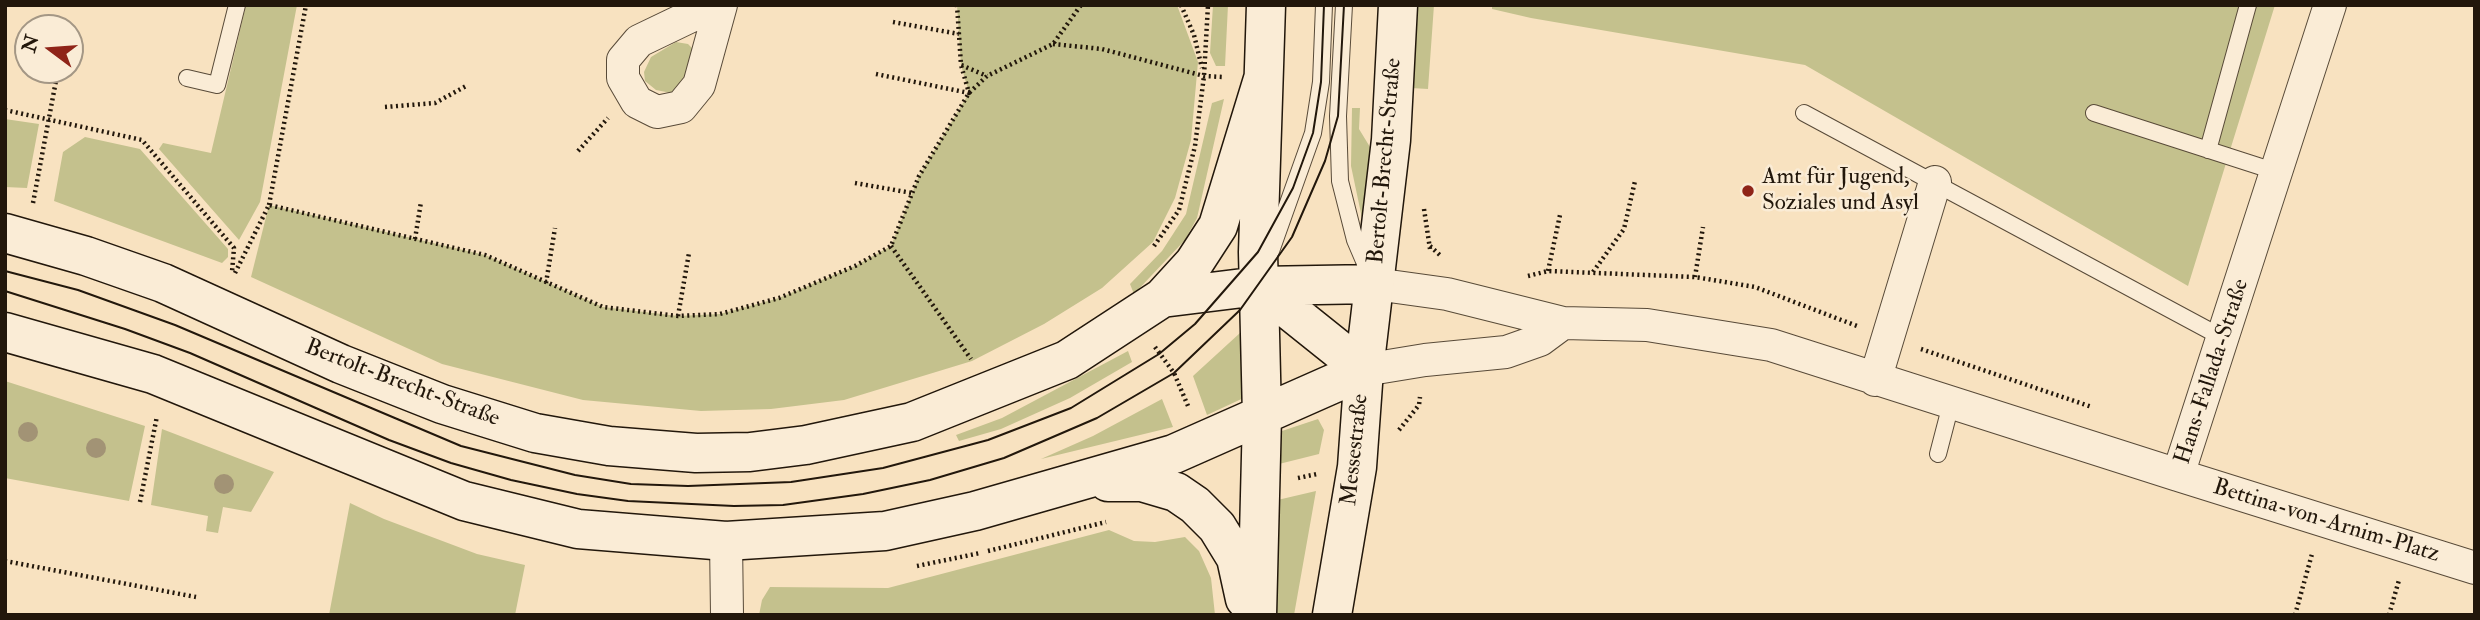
<!DOCTYPE html>
<meta charset="utf-8">
<style>
body{margin:0}
#map{position:relative;width:2480px;height:620px;overflow:hidden;background:#f8e2c0;font-family:"IM FELL Double Pica",serif}
canvas{display:block}
.frame{position:absolute;inset:0;border:7px solid #22170b;pointer-events:none}
.north{position:absolute;left:14px;top:14px;width:70px;height:70px;box-sizing:border-box;background:#faecd6;border:2px solid #a49785;border-radius:50%;rotate:286deg;font-size:19px;font-weight:700;line-height:28px;text-align:center;color:#22170b}
.north::after{content:'';display:block;margin:auto;width:24px;height:32px;background:#8f2418;clip-path:polygon(50% 0,100% 100%,50% 72%,0 100%)}
</style>
<div id="map">
<canvas width="2480" height="620"></canvas>
<div class="frame"></div>
<div class="north">N</div>
</div>
<script>
const ctx = document.querySelector('canvas').getContext('2d');
ctx.lineJoin = 'round';
function fillPath(path, color) {
  ctx.fillStyle = color;
  ctx.fill(path, 'evenodd');
}
function toPath(rows) {
  const path = new Path2D();
  for (const r of rows) {
    path.moveTo(r[0], r[1]);
    for (let i = 2; i < r.length; i += 2) path.lineTo(r[i], r[i + 1]);
  }
  return path;
}
function stroke(path, color, width, dash) {
  ctx.strokeStyle = color;
  ctx.lineWidth = width;
  ctx.lineCap = dash ? 'butt' : 'round';
  ctx.setLineDash(dash || []);
  ctx.stroke(path);
}
function write(font, color, halo, rows, align = 'center') {
  ctx.font = font + ' "IM FELL Double Pica",serif';
  ctx.lineWidth = 5;
  ctx.setLineDash([]);
  ctx.textBaseline = 'middle';
  ctx.strokeStyle = halo;
  ctx.fillStyle = color;
  for (const [text, x, y, turn = 0] of rows) {
    ctx.save();
    ctx.translate(x, y);
    ctx.rotate((+turn || 0) * Math.PI / 180);
    ctx.textAlign = isNaN(turn) ? turn : align;
    if (halo) ctx.strokeText(text, 0, 0);
    ctx.fillText(text, 0, 0);
    ctx.restore();
  }
}
fillPath(toPath([
 [246,5,297,5,260,202,239,240,159,149,163,143,211,153],
 [957,5,1177,5,1198,62,1191,140,1175,198,1153,242,1102,288,1044,324,972,361,844,400,771,409,701,411,583,400,442,364,251,277,269,205,485,255,603,307,678,316,720,314,779,298,855,266,891,246,919,176,969,93,961,65],
 [1213,5,1228,5,1225,66,1216,66,1210,53],
 [1415,5,1434,5,1428,89,1411,88],
 [1492,5,2275,5,2188,286,1805,65,1531,18,1492,9],
 [676,42,688,44,694,50,683,83,671,93,656,90,645,81,644,72,651,57],
 [1224,99,1197,218,1185,240,1134,294,1130,284,1162,251,1186,214,1212,103],
 [1352,108,1360,108,1359,129,1370,147,1363,223,1351,166],
 [5,119,39,124,27,188,5,187],
 [85,137,140,149,228,249,228,257,222,263,54,201,63,152],
 [1252,322,1250,395,1207,415,1193,376],
 [1128,351,1132,362,1070,398,1001,429,959,441,956,435,1002,418],
 [5,381,145,426,129,501,5,478],
 [1162,399,1173,427,1041,459,1093,436],
 [1318,419,1324,430,1319,454,1271,466,1276,433],
 [162,429,274,472,251,512,223,507,218,533,206,531,208,516,151,505],
 [1316,491,1294,615,1265,615,1269,502],
 [350,503,384,519,477,554,525,565,515,615,329,615],
 [1109,530,1134,541,1155,542,1185,537,1199,551,1211,578,1215,615,759,615,762,600,770,587,888,588]
]), '#c4c18d');
const service = toPath([
 [1344,5,1338,116,1340,181,1355,240,1367,268],
 [187,78,217,85,237,5],
 [1804,113,2225,339],
 [2094,113,2277,172],
 [2208,150,2248,5],
 [1271,251,1313,133,1321,82,1324,5],
 [1938,454,1951,404]
]);
const minor = toPath([
 [714,5,639,41,623,60,623,78,637,102,657,112,681,107,699,85,721,5],
 [1375,284,1447,294,1563,323,1647,325,1771,345,2178,475,2330,5],
 [1364,370,1425,360,1506,352,1540,340,1563,323],
 [1875,380,1935,182],
 [2178,475,2475,568],
 [726,541,727,615]
]);
const secondary = toPath([
 [5,233,86,256,163,283,341,364,442,404,535,433,609,446,696,453,750,452,806,445,912,422,1067,360,1162,298,1194,263,1218,226,1263,79],
 [1259,286,1364,370],
 [1162,298,1259,286,1375,284],
 [5,332,153,374,464,501,578,529,726,541,885,531,975,511,1174,454,1364,370],
 [1108,482,1142,482,1176,492,1195,505,1217,527,1236,558,1245,599],
 [1257,615,1262,416,1258,252,1266,5],
 [1332,615,1357,467,1364,370,1391,140,1398,5]
]);
stroke(service, '#584a38', 18);
stroke(minor, '#584a38', 34);
stroke(secondary, '#22170b', 41);
stroke(toPath([
 [957,5,961,65,987,76],
 [1181,5,1194,35,1202,68],
 [893,22,959,34],
 [1053,44,1102,49,1204,76,1223,77],
 [876,74,969,93,961,65],
 [385,107,435,103,468,85],
 [5,110,142,140,234,248,232,272],
 [578,151,608,118],
 [855,183,912,193],
 [33,203,58,70],
 [269,205,306,5],
 [1424,209,1430,249],
 [415,239,421,202],
 [891,246,971,359],
 [1154,246,1179,210,1195,146,1204,76,1208,5],
 [1430,246,1442,257],
 [1548,271,1560,215],
 [1593,272,1624,229,1635,181],
 [235,273,269,205,485,255,603,307,678,316,720,314,779,298,855,266,891,246,919,176,969,93,987,76,1053,44,1081,5],
 [1528,276,1548,271,1695,277,1755,287,1857,326],
 [1695,277,1703,227],
 [546,283,555,228],
 [678,316,689,253],
 [1155,347,1174,373,1188,406],
 [1921,349,2092,407],
 [1399,430,1419,405,1420,397],
 [1298,478,1317,474],
 [140,502,157,416],
 [988,551,1106,522],
 [5,561,196,597],
 [917,566,980,553],
 [2295,615,2312,554],
 [2389,615,2399,580]
]), '#22170b', 4.5, [2, 3.5]);
stroke(service, '#faecd6', 16);
stroke(minor, '#faecd6', 32);
stroke(secondary, '#faecd6', 38);
stroke(toPath([
 [5,271,78,290,175,325,461,446,575,475,631,484,688,486,791,482,883,468,988,440,1071,408,1159,354,1195,324,1258,252,1293,188,1313,133,1321,82,1324,5],
 [5,291,125,329,190,353,389,440,451,463,511,480,577,494,628,501,734,506,783,505,863,494,930,480,1004,458,1097,418,1174,373,1240,310,1292,237,1325,161,1338,116,1344,5]
]), '#22170b', 2);
ctx.fillStyle = '#a29375';
for (const [x, y] of [
 [28,432],
 [96,448],
 [224,484]
]) {
  ctx.beginPath();
  ctx.arc(x, y, 10, 0, 2 * Math.PI);
  ctx.fill();
}
for (const [x, y, r, color] of [
 [1748,191,7,"#8f2418"]
]) {
  const dot = new Path2D();
  dot.arc(x, y, r, 0, 2 * Math.PI);
  ctx.fillStyle = color;
  ctx.fill(dot);
  stroke(dot, '#faecd6', 2.5);
}
write('23px', '#22170b', '#faecd6', [
 ["Bertolt-Brecht-Straße",1386,161,-85],
 ["Hans-Fallada-Straße",2213,372,-72],
 ["Bertolt-Brecht-Straße",402,384,21],
 ["Messestraße",1356,450,-84],
 ["Bettina-von-Arnim-Platz",2326,522,17]
]);
write('23px', '#22170b', '#faecd6', [
 ["Amt für Jugend,",1762,178],
 ["Soziales und Asyl",1762,204]
], 'left');
</script>
